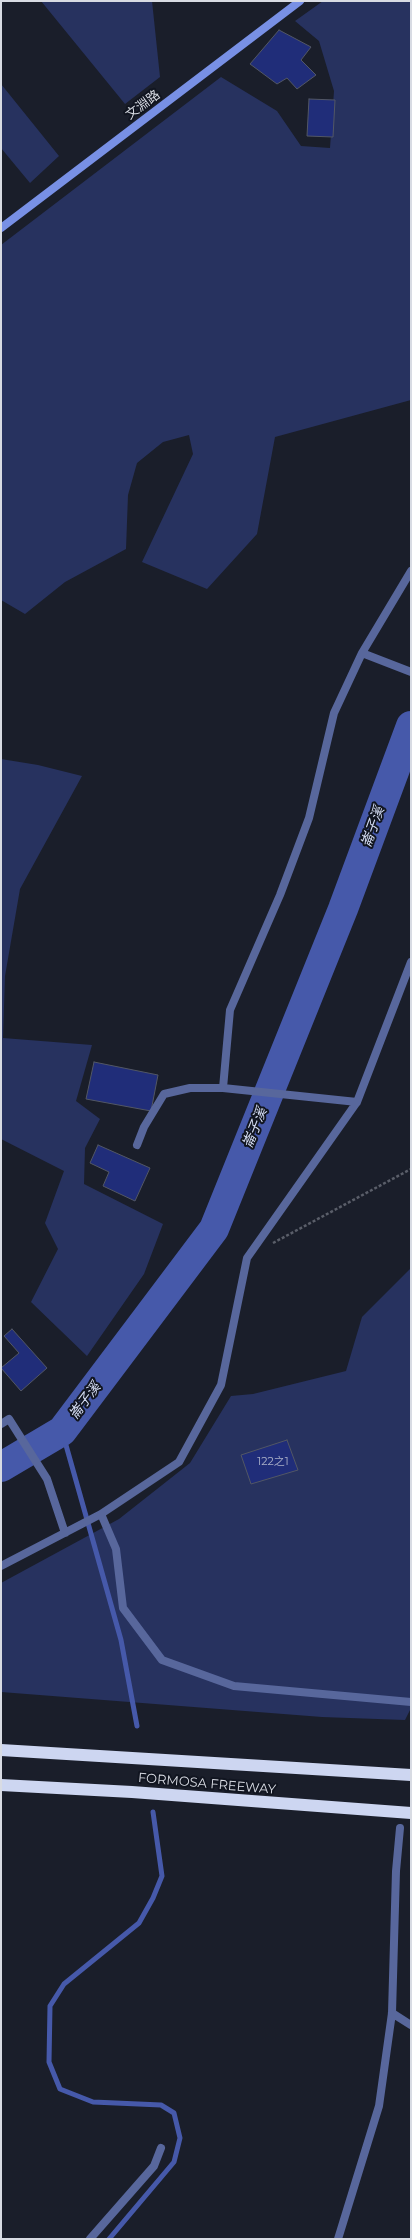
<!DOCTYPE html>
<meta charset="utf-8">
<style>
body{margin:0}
#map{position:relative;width:412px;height:2240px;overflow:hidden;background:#1a1e2a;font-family:Montserrat,sans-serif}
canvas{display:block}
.frame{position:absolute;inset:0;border:2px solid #d8dbe3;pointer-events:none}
</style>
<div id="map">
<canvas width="412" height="2240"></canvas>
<div class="frame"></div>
</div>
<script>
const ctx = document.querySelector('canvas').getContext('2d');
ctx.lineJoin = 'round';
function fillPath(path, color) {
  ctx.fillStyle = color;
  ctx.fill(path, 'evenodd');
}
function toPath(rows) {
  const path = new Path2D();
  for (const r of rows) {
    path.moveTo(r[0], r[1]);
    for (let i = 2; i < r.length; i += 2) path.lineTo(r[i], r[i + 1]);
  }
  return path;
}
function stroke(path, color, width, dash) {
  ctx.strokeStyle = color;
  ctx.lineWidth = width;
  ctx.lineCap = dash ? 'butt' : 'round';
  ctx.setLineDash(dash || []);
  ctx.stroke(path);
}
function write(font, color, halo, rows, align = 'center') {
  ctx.font = font + ' Montserrat,"Noto Sans TC",sans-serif';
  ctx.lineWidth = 4;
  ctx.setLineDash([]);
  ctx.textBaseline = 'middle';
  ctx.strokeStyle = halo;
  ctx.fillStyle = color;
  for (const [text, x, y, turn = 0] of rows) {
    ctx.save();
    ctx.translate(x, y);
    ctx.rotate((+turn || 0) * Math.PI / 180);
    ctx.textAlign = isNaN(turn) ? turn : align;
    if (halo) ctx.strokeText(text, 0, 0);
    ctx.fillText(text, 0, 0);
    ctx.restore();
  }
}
fillPath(toPath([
 [41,1,152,1,160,77,125,104],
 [323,1,411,1,411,400,275,437,257,534,207,589,142,562,193,454,189,435,163,442,137,463,128,495,126,549,65,582,25,614,1,600,1,245,221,77,277,111,301,146,330,148,334,91,319,41,295,21],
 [1,84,59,156,30,183,1,148],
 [1,759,38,765,82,776,20,889,5,976,3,1038,92,1045,76,1101,100,1119,85,1148,84,1184,163,1224,144,1274,87,1356,31,1302,58,1249,45,1223,64,1171,1,1139],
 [411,1268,411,1708,405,1720,322,1717,1,1692,1,1583,119,1519,190,1463,231,1396,253,1394,346,1371,362,1317]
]), '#27325f');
stroke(toPath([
 [62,1431,121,1640,137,1726],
 [109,2239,174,2162,180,2138,174,2113,161,2105,93,2102,60,2089,49,2062,50,2006,64,1984,139,1923,153,1898,162,1876,153,1812]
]), '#4659aa', 5);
stroke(toPath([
 [1,1467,62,1431,214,1229,343,909,411,726]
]), '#4659aa', 30);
const building = toPath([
 [279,30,311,47,301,60,316,75,297,89,287,78,277,84,250,64,279,30],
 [309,99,335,100,333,137,307,136,309,99],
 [94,1062,158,1075,151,1111,86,1099,94,1062],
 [98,1145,150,1168,135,1201,103,1186,109,1172,90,1163,98,1145],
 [12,1329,47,1368,21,1391,1,1368,19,1353,4,1336,12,1329],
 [287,1440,298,1470,251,1484,241,1455,287,1440]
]);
fillPath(building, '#202d79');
stroke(building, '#525765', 1);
stroke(toPath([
 [273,1243,411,1169]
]), '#5a5e69', 2.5, [3, 2]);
stroke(toPath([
 [137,1145,144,1127,164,1094,190,1088,223,1088],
 [392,2013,411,2025],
 [90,2239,154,2166,161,2148],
 [338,2239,379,2106,392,2013,396,1871,400,1828]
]), '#58679c', 8);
stroke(toPath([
 [411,571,362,653,411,672],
 [357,1102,223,1088,230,1010,280,895,309,818,334,713,362,653],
 [1,1424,9,1419,47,1479,65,1533],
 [101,1514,116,1549,123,1608,162,1660,234,1686,411,1702],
 [1,1566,101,1514,179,1462,221,1385,247,1258,357,1102,411,962]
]), '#58679c', 8);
stroke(toPath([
 [1,228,300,1]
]), '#7890e5', 8);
stroke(toPath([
 [1,1750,411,1775],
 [1,1785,132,1792,411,1813]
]), '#cdd6f1', 12);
write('11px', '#aab0c8', null, [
 ["122之1",273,1462]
]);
write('13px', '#d8dbe3', '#111520', [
 ["文淵路",143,105,-37],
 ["FORMOSA FREEWAY",207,1784,5]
]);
write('italic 14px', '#d5ddf3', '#111520', [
 ["崙子溪",373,827,-70],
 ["崙子溪",255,1128,-68],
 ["崙子溪",85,1401,-53]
]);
</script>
